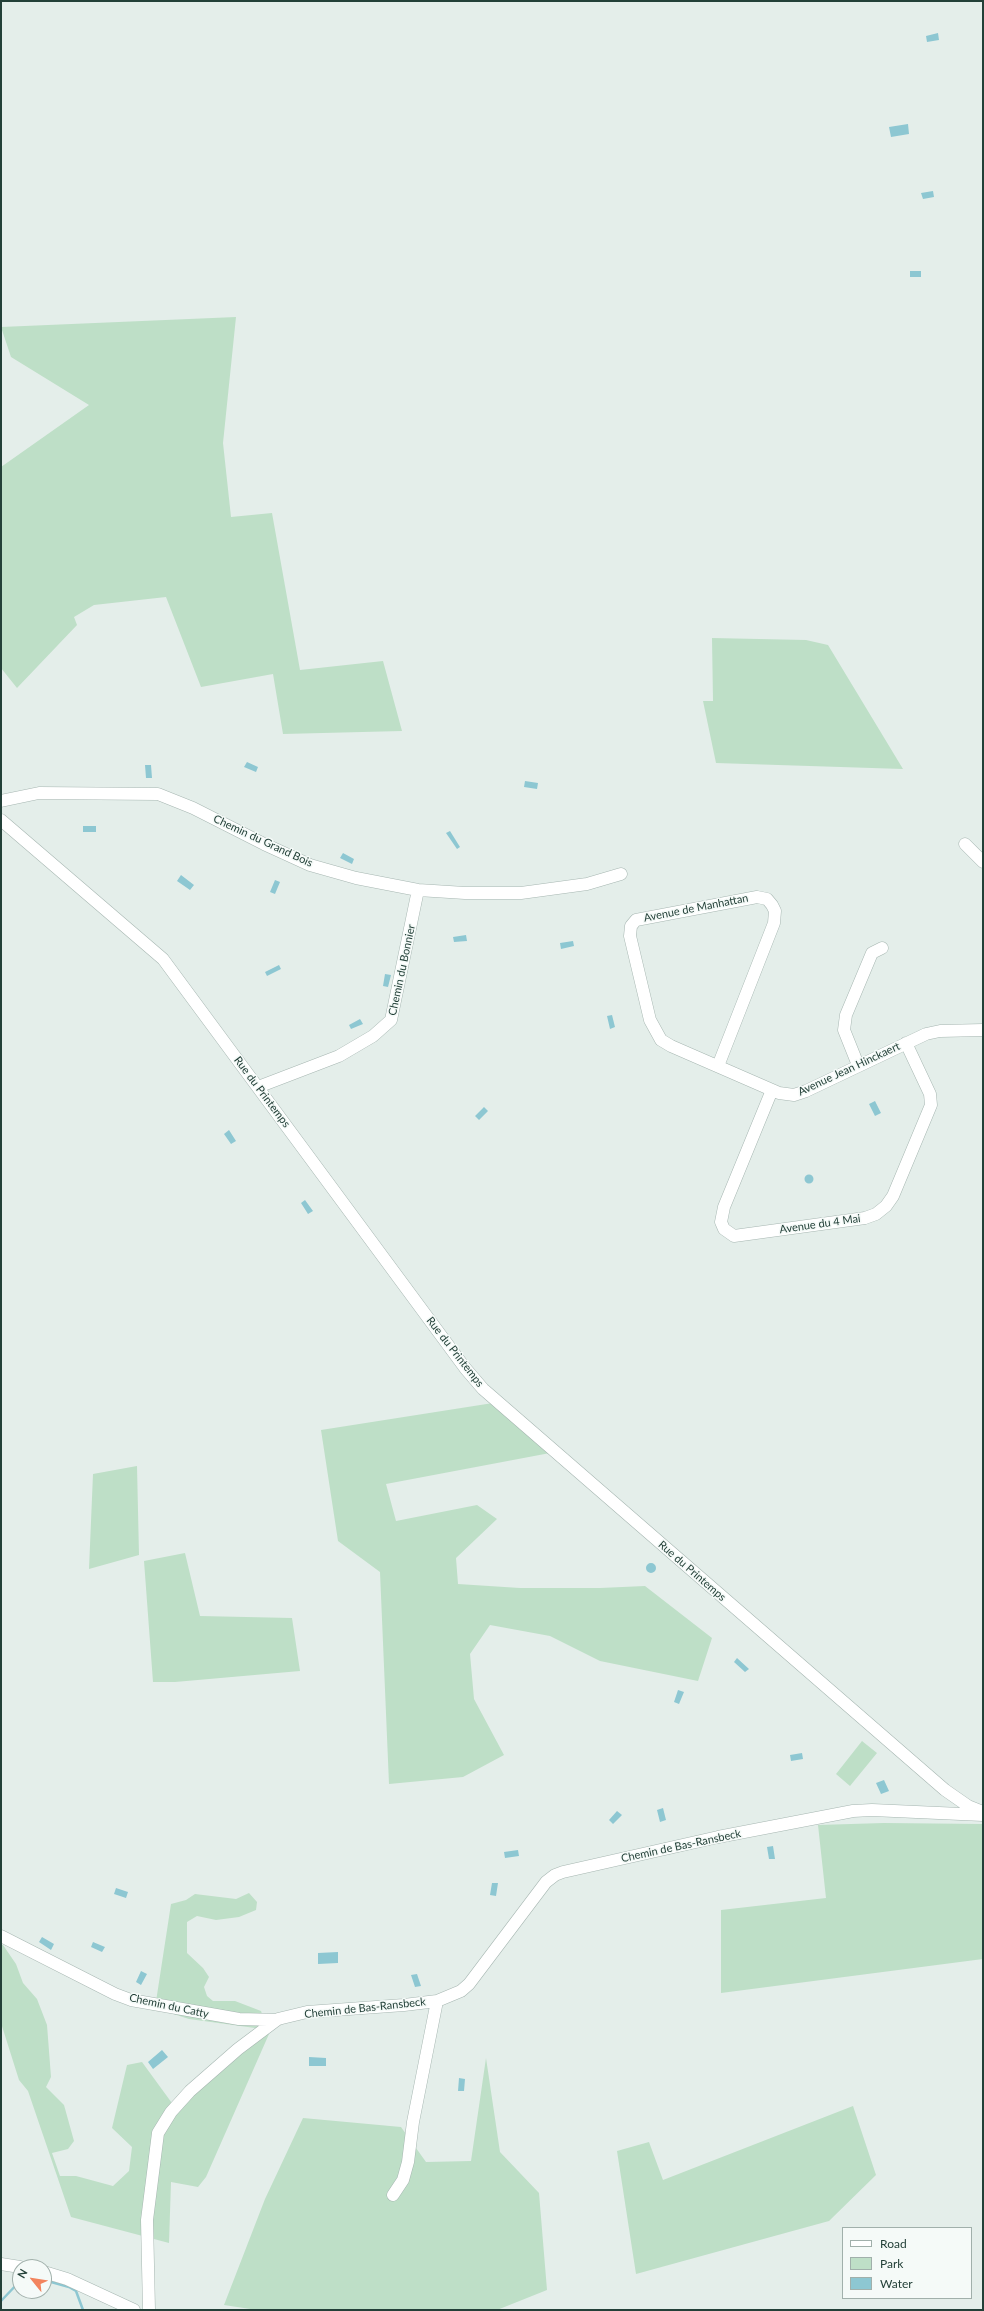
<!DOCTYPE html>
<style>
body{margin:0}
#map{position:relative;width:984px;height:2311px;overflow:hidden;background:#e4eeea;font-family:Lato,sans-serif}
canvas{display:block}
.frame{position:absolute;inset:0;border:2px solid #234038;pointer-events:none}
.legend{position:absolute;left:842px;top:2227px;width:130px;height:72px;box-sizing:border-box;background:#f5faf8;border:1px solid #a1b0ab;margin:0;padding:5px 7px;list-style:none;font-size:12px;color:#234038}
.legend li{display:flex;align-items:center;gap:8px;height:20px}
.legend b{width:20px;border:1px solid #a1b0ab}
.north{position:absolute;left:12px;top:2259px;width:40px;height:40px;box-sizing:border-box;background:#f5faf8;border:1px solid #a1b0ab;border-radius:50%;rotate:300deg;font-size:11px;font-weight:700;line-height:16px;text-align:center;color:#234038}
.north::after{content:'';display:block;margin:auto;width:14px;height:18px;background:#f2845e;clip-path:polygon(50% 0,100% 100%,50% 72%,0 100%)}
</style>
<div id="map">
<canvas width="984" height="2311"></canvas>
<div class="frame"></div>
<ul class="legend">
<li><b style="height:5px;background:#fff"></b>Road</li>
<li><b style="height:11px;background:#bedfc7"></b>Park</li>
<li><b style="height:11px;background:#8dc7d2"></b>Water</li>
</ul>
<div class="north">N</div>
</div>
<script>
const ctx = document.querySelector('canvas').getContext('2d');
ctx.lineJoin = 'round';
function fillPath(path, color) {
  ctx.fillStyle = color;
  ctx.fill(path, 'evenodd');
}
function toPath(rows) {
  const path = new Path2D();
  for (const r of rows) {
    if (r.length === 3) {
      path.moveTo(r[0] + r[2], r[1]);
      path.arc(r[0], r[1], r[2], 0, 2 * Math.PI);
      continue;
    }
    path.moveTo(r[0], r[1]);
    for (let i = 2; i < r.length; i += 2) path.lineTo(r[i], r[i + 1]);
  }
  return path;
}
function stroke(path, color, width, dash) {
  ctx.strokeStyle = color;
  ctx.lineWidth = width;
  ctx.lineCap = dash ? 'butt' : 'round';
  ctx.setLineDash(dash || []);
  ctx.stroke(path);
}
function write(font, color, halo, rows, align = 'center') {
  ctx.font = font + ' Lato,sans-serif';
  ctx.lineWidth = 3;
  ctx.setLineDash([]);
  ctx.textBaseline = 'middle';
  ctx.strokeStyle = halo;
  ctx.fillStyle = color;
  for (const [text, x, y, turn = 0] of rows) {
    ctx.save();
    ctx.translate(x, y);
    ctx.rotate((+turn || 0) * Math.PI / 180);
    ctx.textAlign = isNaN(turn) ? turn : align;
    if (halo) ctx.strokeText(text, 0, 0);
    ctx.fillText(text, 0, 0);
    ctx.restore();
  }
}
fillPath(toPath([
 [236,317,223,443,231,517,272,513,300,670,383,661,402,731,283,734,273,674,201,687,166,597,94,605,74,617,77,625,17,688,1,668,1,467,89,405,11,357,1,327],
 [712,638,806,640,828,645,903,769,716,763,703,701,713,701],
 [493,1403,550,1453,386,1484,396,1521,477,1505,497,1519,456,1558,458,1584,520,1588,600,1588,645,1586,712,1638,698,1681,600,1661,550,1636,490,1625,470,1654,474,1699,504,1755,463,1777,389,1784,380,1572,338,1541,321,1430],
 [137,1466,139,1555,89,1569,93,1474],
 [185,1553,200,1616,292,1618,300,1671,175,1682,153,1682,144,1561],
 [862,1741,877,1753,850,1786,836,1774],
 [884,1823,983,1824,983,1959,721,1993,721,1910,826,1898,818,1825],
 [249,1893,257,1902,256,1910,239,1917,216,1920,197,1916,187,1922,187,1953,203,1968,209,1977,204,1987,207,1996,213,2001,235,2001,261,2011,269,2034,206,2177,198,2187,171,2182,169,2243,71,2217,28,2091,19,2080,1,2023,1,1945,3,1945,16,1964,23,1983,37,1999,47,2025,51,2077,46,2087,64,2105,74,2141,68,2149,52,2153,60,2176,76,2176,113,2186,129,2171,132,2147,112,2128,127,2065,142,2062,177,2110,256,2040,255,2028,189,2019,155,2008,171,1904,186,1900,195,1894,236,1899],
 [486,2058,500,2152,539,2193,547,2290,497,2310,257,2310,224,2305,265,2199,303,2118,401,2127,426,2162,471,2161],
 [853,2106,876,2175,829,2221,636,2274,617,2151,649,2142,663,2180]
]), '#bedfc7');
fillPath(toPath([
 [938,33,939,40,927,42,926,36],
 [908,124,909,134,891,137,889,127],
 [933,191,934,197,923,199,921,193],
 [910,271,921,271,921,277,910,277],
 [247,762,258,767,256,772,244,767],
 [145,765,151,765,152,778,146,778],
 [525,781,538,783,537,789,524,787],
 [83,826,96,826,96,832,83,832],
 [450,831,460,847,457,849,446,833],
 [343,853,354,859,352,864,340,858],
 [181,875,194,885,190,890,177,881],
 [275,880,280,882,275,894,270,892],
 [466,935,467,941,454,942,453,937],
 [573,941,574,946,561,949,560,943],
 [279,965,281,969,267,976,265,972],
 [385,974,391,975,388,987,383,986],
 [612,1015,615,1027,610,1029,607,1016],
 [360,1019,363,1024,351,1029,349,1025],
 [875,1101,881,1113,875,1116,869,1104],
 [484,1107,488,1111,479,1120,475,1116],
 [229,1130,236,1141,231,1144,224,1134],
 [809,1179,4.5],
 [305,1200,313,1211,308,1214,301,1203],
 [651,1568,5],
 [737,1658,749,1669,745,1672,734,1662],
 [678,1690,684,1692,679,1704,674,1702],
 [802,1753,803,1759,791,1761,790,1755],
 [884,1780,889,1791,881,1794,876,1783],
 [663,1808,666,1820,660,1822,657,1810],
 [617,1811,622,1815,613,1824,609,1820],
 [773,1846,775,1859,769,1859,767,1847],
 [518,1850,519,1856,505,1858,504,1852],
 [492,1883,498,1883,496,1896,490,1895],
 [116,1888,128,1892,126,1898,114,1894],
 [42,1937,54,1944,51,1950,39,1942],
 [93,1942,105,1947,102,1952,91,1947],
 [338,1952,338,1963,318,1964,318,1953],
 [141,1971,147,1974,141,1985,136,1982],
 [417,1974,421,1986,415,1987,411,1975],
 [162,2050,168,2057,153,2069,148,2062],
 [309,2057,326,2058,326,2066,309,2066],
 [459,2078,465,2079,464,2091,458,2091]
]), '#8dc7d2');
stroke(toPath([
 [44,2280,69,2287,76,2291,83,2310],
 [1,2301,20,2281]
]), '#8dc7d2', 2.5);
const minor = toPath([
 [1,801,39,793,158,794,193,808,264,844,310,865,356,878,418,890,465,893,521,893,587,884,621,874],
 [1,820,163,959,465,1368,483,1389,945,1790,968,1806,983,1812],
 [965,844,983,862],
 [858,1065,844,1030,846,1015,872,953,882,948],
 [718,1066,774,923,775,911,772,905,767,899,757,897,636,920,631,926,630,936,650,1020,661,1040,671,1046,779,1093,794,1095,806,1091,926,1034,940,1031,983,1030],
 [258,1087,339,1056,373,1036,391,1020,418,890],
 [772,1090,724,1207,721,1222,724,1229,734,1236,865,1218,876,1214,886,1206,893,1196,931,1105,930,1094,906,1043],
 [1,1936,115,1994,131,2000,239,2019,277,2020],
 [393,2195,403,2180,408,2162,413,2122,437,2001],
 [1,2264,20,2267],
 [44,2272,67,2279,134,2310],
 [149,2310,147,2220,158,2133,171,2112,190,2091,238,2049,278,2019,307,2012,404,2005,437,2001,461,1991,469,1984,546,1882,555,1875,563,1872,718,1837,853,1811,872,1810,983,1815]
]);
stroke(minor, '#a6b6b1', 13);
stroke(minor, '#fff', 12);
write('11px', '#234038', '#f5faf8', [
 ["Chemin du Grand Bois",263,841,25],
 ["Avenue de Manhattan",696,908,-11],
 ["Chemin du Bonnier",402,970,-78],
 ["Avenue Jean Hinckaert",849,1069,-25],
 ["Rue du Printemps",262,1092,53],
 ["Avenue du 4 Mai",820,1224,-8],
 ["Rue du Printemps",455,1352,52],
 ["Rue du Printemps",692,1571,41],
 ["Chemin de Bas-Ransbeck",681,1846,-12],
 ["Chemin du Catty",169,2006,12],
 ["Chemin de Bas-Ransbeck",365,2008,-6]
]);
</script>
